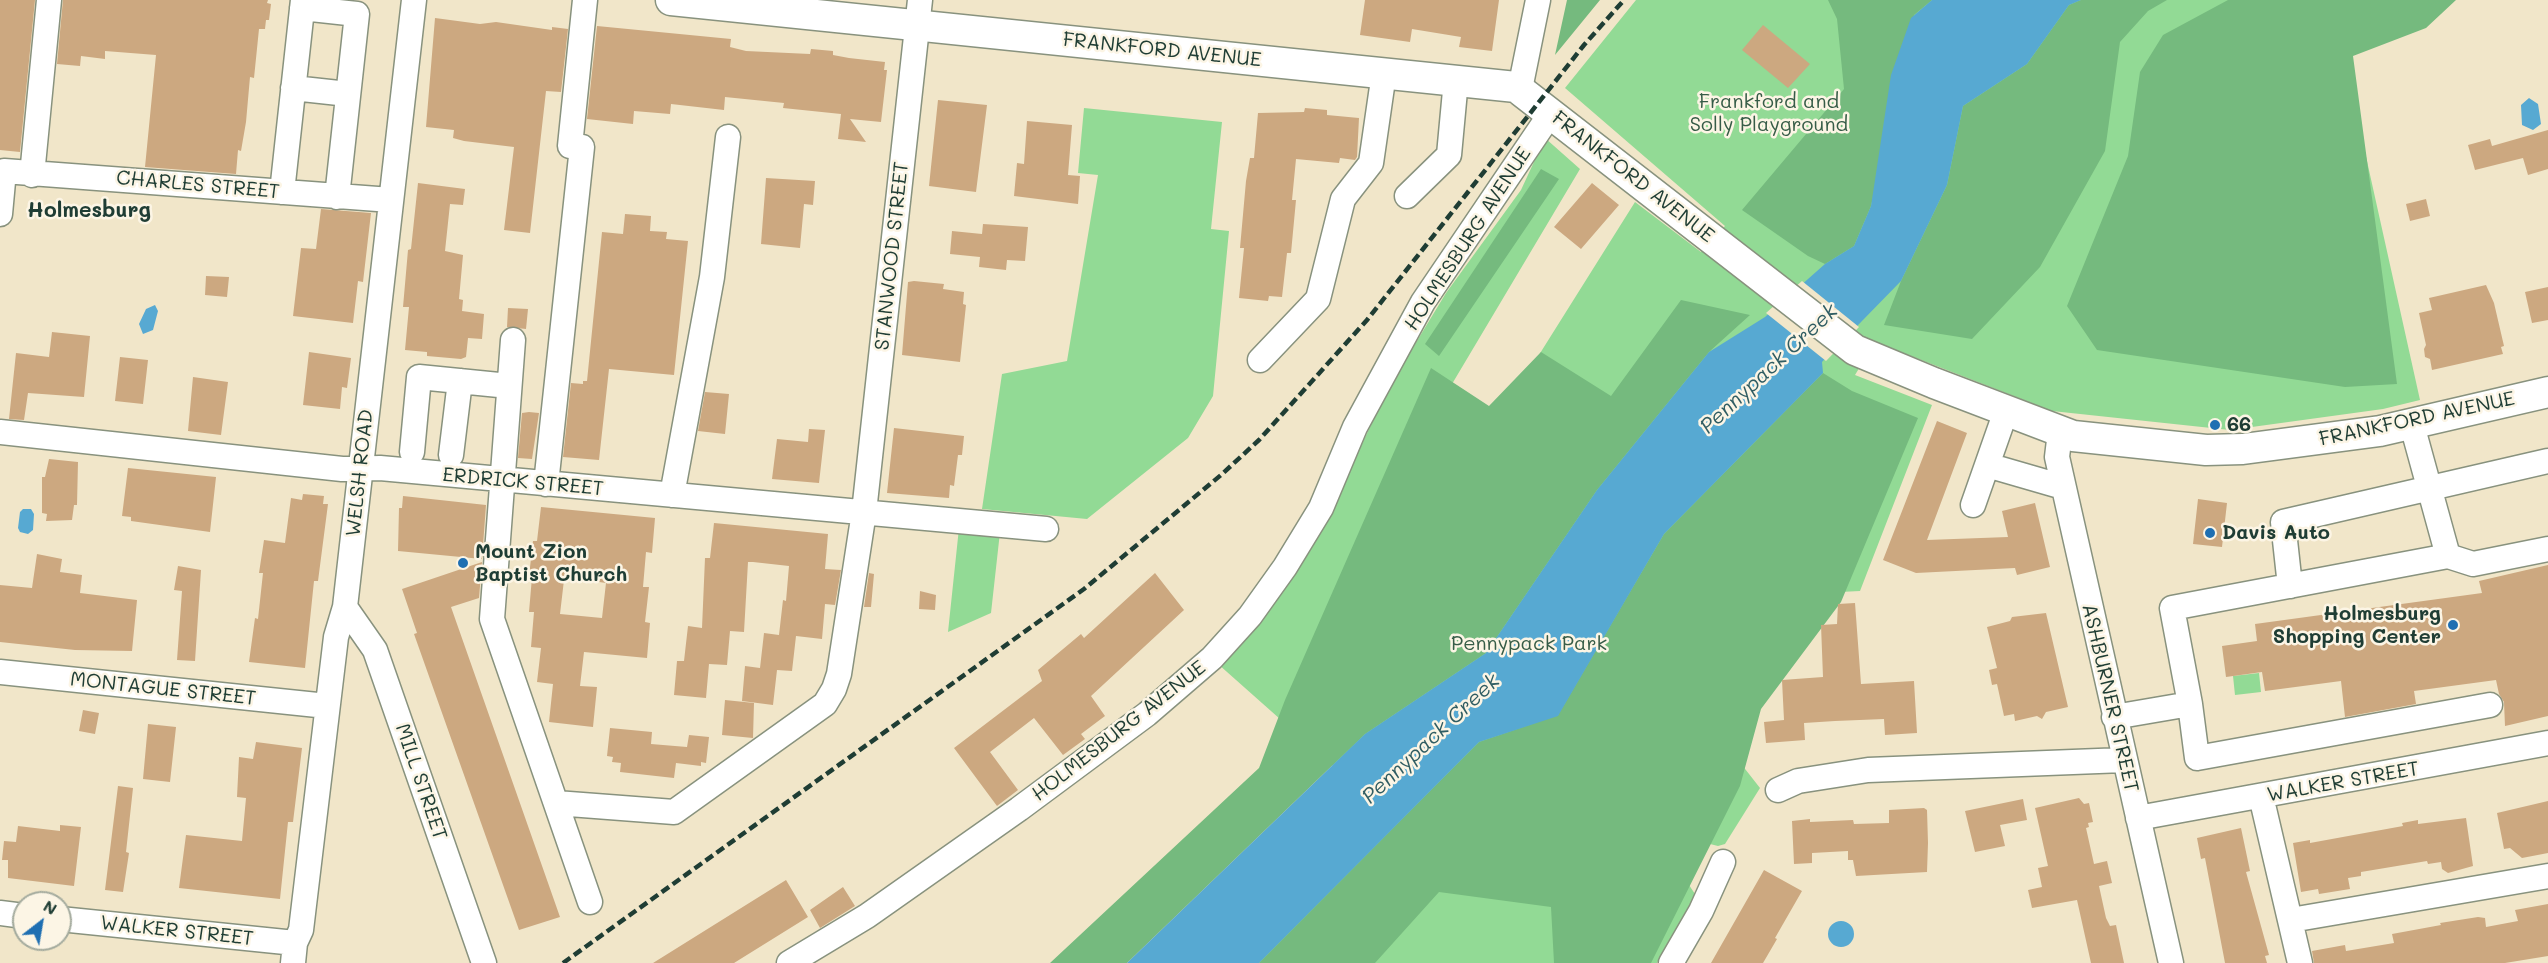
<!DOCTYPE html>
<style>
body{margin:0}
#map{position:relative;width:2548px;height:963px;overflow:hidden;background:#f1e6c9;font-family:Mali,sans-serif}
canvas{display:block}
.north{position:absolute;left:12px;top:891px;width:60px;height:60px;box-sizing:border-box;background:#fcf5e5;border:2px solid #a4ab9e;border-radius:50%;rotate:31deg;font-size:16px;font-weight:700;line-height:24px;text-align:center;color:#1f3d34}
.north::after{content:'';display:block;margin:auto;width:21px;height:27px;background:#1f6fb2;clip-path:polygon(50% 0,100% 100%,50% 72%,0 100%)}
</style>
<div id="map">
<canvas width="2548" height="963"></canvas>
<div class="north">N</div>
</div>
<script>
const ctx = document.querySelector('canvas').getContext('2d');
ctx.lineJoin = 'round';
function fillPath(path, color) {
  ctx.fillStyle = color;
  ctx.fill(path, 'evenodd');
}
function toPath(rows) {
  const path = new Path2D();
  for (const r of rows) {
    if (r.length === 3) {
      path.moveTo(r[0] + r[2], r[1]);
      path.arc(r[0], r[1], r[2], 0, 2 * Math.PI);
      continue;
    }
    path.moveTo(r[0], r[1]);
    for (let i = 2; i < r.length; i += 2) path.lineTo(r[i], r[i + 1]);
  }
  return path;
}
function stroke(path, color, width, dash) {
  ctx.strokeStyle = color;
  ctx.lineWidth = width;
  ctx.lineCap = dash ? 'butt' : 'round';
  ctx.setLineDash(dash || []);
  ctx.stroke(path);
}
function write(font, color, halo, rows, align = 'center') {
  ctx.font = font + ' Mali,sans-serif';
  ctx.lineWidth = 5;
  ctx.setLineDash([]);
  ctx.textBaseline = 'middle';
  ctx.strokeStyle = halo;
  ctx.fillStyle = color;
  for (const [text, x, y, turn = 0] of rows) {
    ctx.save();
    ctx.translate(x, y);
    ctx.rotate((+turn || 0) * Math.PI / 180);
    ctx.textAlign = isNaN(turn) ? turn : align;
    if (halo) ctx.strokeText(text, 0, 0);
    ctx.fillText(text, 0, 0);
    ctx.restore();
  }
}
fillPath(toPath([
 [1636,0,2393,0,2339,35,2420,400,2383,409,2230,430,2052,411,1875,342,1855,375,1932,405,1860,591,1820,593,1731,751,1760,788,1725,844,1718,846,1706,843,1689,885,1695,894,1694,899,1657,963,1134,963,1342,774,1218,664,1260,623,1288,585,1319,534,1389,387,1446,293,1521,190,1545,138,1580,169,1452,384,1500,417,1635,202,1701,252,1725,226,1565,88],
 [1084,108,1222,122,1211,229,1229,231,1213,396,1188,438,1087,519,982,509,1002,374,1067,361,1098,175,1078,173],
 [959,528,1000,532,991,613,948,632],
 [2259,673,2261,692,2235,695,2233,676]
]), '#92da95');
fillPath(toPath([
 [1567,0,1600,0,1555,55],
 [1828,0,1932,0,1914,15,1871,206,1854,246,1825,264,1808,256,1742,210,1844,89,1837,19],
 [2081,0,2167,0,2148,11,2120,42,2105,151,2040,267,1972,339,1884,325,1901,281,1947,185,1963,106,2027,64,2069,5],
 [2228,0,2456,0,2426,28,2353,56,2397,384,2345,387,2097,350,2067,306,2128,156,2140,72,2163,35],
 [1541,169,1559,179,1439,356,1425,344],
 [1681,300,1750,315,1709,352,1597,490,1486,653,1365,734,1127,963,1050,963,1259,768,1285,700,1431,368,1489,406,1541,352,1611,396],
 [1823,373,1852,391,1918,418,1841,602,1761,709,1740,786,1651,963,1554,963,1551,907,1439,892,1375,963,1259,963,1479,742,1558,715,1664,534]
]), '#75ba7e');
fillPath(toPath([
 [1932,0,2081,0,2069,5,2027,64,1963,106,1947,185,1901,281,1822,362,1823,373,1664,534,1558,716,1479,742,1259,963,1127,963,1365,734,1486,653,1597,490,1709,352,1765,317,1825,264,1854,246,1871,206,1891,75,1911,18],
 [2529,98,2538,104,2541,124,2533,130,2522,125,2521,105],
 [155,305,158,311,153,330,143,334,139,324,146,309],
 [23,509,31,509,34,514,33,530,28,534,20,532,18,528,20,512],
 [1841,934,13]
]), '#57a9d2');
fillPath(toPath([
 [1802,281,1859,327,1826,361,1766,313]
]), '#f1e6c9');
fillPath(toPath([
 [0,0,35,0,20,152,0,150],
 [63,0,268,0,267,3,271,4,269,20,266,20,265,29,259,29,254,78,250,77,246,122,241,151,238,150,236,174,145,167,156,55,105,51,105,59,81,56,80,66,57,64],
 [1365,0,1499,0,1492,51,1459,47,1461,37,1412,29,1410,42,1360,35],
 [435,18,480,24,496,22,552,30,552,27,568,29,561,92,546,91,530,233,504,230,514,147,464,141,453,138,454,130,426,127],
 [1763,25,1810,64,1788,88,1742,50],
 [597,26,731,39,730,47,746,51,810,54,811,49,833,51,833,55,849,58,885,62,884,70,887,70,881,122,850,119,866,142,838,139,841,114,783,108,784,103,725,97,724,110,671,104,670,114,634,111,633,124,587,119],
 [938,100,987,105,976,192,929,186],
 [1305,108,1327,110,1327,115,1359,118,1357,157,1355,160,1340,158,1339,163,1296,159,1292,200,1296,200,1291,253,1287,253,1282,297,1269,296,1268,301,1239,298,1244,248,1240,248,1246,181,1250,158,1254,158,1258,113,1304,112],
 [1027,121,1072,125,1068,175,1080,176,1078,204,1014,196,1017,163,1024,164],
 [2548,130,2548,169,2528,175,2523,158,2475,170,2468,145,2490,139,2492,146],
 [766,178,815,181,813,205,804,204,800,248,761,244],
 [418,183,465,189,463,205,450,204,445,251,463,255,459,299,463,300,462,311,484,314,482,339,468,338,466,357,461,359,427,356,427,352,405,350,409,307,403,307,408,250,411,249],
 [1592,183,1619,205,1581,249,1554,227],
 [2426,199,2430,216,2410,221,2406,204],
 [321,209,371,213,363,282,358,281,353,323,293,316,301,248,316,249],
 [625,214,651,216,650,231,667,232,666,239,688,241,674,375,609,369,599,460,563,457,571,383,583,384,583,381,587,381,602,232,623,234],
 [983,224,1028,227,1025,261,1007,260,1006,270,979,267,980,257,950,254,952,231,982,234],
 [206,276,229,277,227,297,205,295],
 [914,281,944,284,943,289,964,292,963,304,966,305,960,362,902,355,908,282],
 [2486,285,2494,303,2504,346,2501,347,2503,354,2432,370,2430,359,2425,357,2424,349,2426,345,2419,313,2432,310,2429,298],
 [2548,287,2548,320,2532,323,2525,292],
 [508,308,528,309,526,329,507,327],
 [52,332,90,336,84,397,28,393,24,420,9,419,16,353,49,357],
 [309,352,351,358,347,388,342,387,340,409,303,405],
 [120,357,148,360,143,404,115,401],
 [193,377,228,382,221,435,188,431],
 [705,392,729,394,725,434,698,431],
 [529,412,539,413,532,459,518,458,522,413],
 [1937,421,1967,433,1927,540,2008,537,2002,511,2035,503,2050,567,2017,575,2015,568,1916,573,1883,560],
 [894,428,964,436,962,455,958,455,954,486,950,485,949,498,887,493],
 [809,429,825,430,819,483,772,479,777,439,808,442],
 [49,459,78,462,77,505,74,505,72,520,46,521,47,514,42,513,42,477,45,477],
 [128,468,216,477,210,532,131,521,131,517,122,516],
 [303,494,324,496,323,504,328,504,318,581,314,581,305,668,249,662,255,618,258,619,263,573,259,573,264,540,285,543,291,498,302,500],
 [403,496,486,505,482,559,398,551,399,508,402,508],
 [2198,499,2227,503,2222,547,2193,544],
 [541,507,655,518,652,553,646,552,643,587,649,587,645,622,650,623,647,658,584,652,580,686,597,687,593,727,549,722,553,684,537,682,541,648,531,647,534,612,529,612,532,577,529,576,533,541,537,541],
 [572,578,606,583,602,618,560,614,564,580],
 [714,523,828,534,825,569,841,570,835,605,825,604,822,639,796,636,792,671,777,670,773,705,742,701,745,666,760,668,764,633,779,635,783,600,786,601,789,566,753,562,748,562,744,632,730,631,727,665,709,664,706,698,674,695,677,661,684,661,688,626,702,628,705,558,710,558],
 [37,554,62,559,60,572,82,575,80,593,137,600,132,651,75,650,0,642,0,585,32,588],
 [482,562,479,598,451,607,560,917,519,930,414,634,417,633,402,589],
 [2548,565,2548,716,2505,726,2504,702,2499,694,2496,680,2414,691,2416,704,2345,717,2341,681,2265,691,2262,672,2226,677,2222,646,2257,641,2255,624,2482,593,2479,581],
 [178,566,201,570,195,661,177,660,182,591,174,590],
 [869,573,874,574,871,607,864,607],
 [1155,573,1184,610,1091,696,1105,716,1081,734,1085,739,1063,755,1034,718,990,752,1018,790,997,806,954,748,1042,681,1038,670,1081,634,1084,638],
 [920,591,936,595,935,610,919,609],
 [1855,603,1861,684,1914,681,1917,733,1885,735,1884,719,1835,721,1804,723,1805,740,1766,743,1764,722,1784,720,1782,680,1823,677,1821,625,1837,624,1838,604],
 [2046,613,2068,707,2046,712,2042,719,2037,716,2015,721,2014,714,2004,716,1997,684,1992,685,1989,670,1997,668,1987,627,2010,621,2012,617],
 [725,700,754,703,753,738,722,735],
 [83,710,99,713,95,734,79,731],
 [148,724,176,727,170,782,143,779],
 [610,728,652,732,651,744,687,747,689,735,709,737,706,763,701,762,701,766,676,763,674,778,620,772,621,763,612,762,613,757,607,756],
 [256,742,302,748,293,822,288,822,280,899,179,888,186,835,242,841,246,798,237,797,239,757,253,759],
 [118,786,133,788,126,852,129,853,123,892,105,890],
 [2079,798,2084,804,2089,803,2093,822,2088,823,2089,827,2086,828,2094,864,2107,861,2112,883,2099,886,2106,918,2110,926,2116,925,2124,963,2091,963,2077,900,2032,908,2028,890,2042,887,2038,868,2048,866,2035,808],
 [2023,799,2027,820,2000,825,2005,846,1975,852,1965,811],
 [2548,801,2548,853,2522,858,2510,848,2504,849,2497,813],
 [1924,808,1927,810,1928,843,1927,872,1856,876,1853,860,1848,860,1848,851,1812,853,1812,863,1794,864,1792,821,1810,819,1810,822,1853,820,1854,824,1889,823,1889,810],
 [2466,818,2473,866,2448,873,2442,869,2441,862,2428,864,2427,861,2361,872,2361,876,2348,878,2350,889,2319,894,2318,889,2301,892,2293,843,2310,840,2310,843,2403,826,2402,823,2418,820,2418,824],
 [60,825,81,827,74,886,8,878,8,860,2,860,4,841,16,842,18,826,60,831],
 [2241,828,2250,871,2246,872,2269,955,2265,956,2267,963,2225,963,2205,858,2201,859,2197,838],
 [1764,870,1802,891,1775,938,1777,939,1763,963,1711,963],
 [786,880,808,917,734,963,653,963],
 [843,887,855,906,820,928,810,910],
 [2548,904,2548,956,2505,963,2314,963,2312,951,2345,945,2346,951,2394,943,2392,934,2441,925,2440,923,2478,917,2485,918,2486,927,2518,921,2515,910]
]), '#cca880');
const minor = toPath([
 [302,8,357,14,337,197],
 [293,88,348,94],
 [1520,89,1538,0],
 [32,175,49,0],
 [282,192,303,0],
 [1407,196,1449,155,1456,80],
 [0,214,4,171,391,200],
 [513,340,492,619,590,902],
 [1260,360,1318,299,1343,199,1371,163,1384,73],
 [0,432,342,469,380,468,1046,529],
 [2060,432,2057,457,2171,963],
 [412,452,419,377,509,386],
 [451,455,460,381],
 [1987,465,2063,487],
 [546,484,582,147,570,146,585,0],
 [672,495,712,277,728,137],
 [1973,505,2006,411],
 [2448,556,2473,564,2548,549],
 [2290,586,2283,522,2548,461],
 [345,607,375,650,484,963],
 [0,672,327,706],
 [2190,704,2172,608,2448,556,2412,425],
 [2114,717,2190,704,2197,758,2490,705],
 [1778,790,1798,781,1868,770,2124,760],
 [2261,796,2300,963],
 [556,803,674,812,825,704,834,689,839,674,864,512,920,0],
 [2138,818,2548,743],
 [0,913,24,916],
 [60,919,295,943],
 [2291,920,2548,876],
 [293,963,295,943,301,930,336,637,345,607,414,0],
 [789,963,867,916,1019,809,1147,714,1212,658,1250,616,1285,567,1321,508,1355,427,1423,302,1551,113],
 [1671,963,1701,911,1723,862]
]);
const major = toPath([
 [671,0,1516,87,1855,350,1934,383,2073,436,2206,450,2243,449,2380,431,2548,392]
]);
stroke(minor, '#88927e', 27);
stroke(major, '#88927e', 33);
stroke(minor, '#fff', 24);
stroke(major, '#fff', 30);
stroke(toPath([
 [563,963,1084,589,1221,475,1259,440,1367,320,1584,45,1624,0]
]), '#1f3d34', 4.5, [9, 4.5]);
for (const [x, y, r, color] of [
 [2215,425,6,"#1f6fb2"],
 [2210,533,6,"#1f6fb2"],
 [463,563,6,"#1f6fb2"],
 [2453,625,6,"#1f6fb2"]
]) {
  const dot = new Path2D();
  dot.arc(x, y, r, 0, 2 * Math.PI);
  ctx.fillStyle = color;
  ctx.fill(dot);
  stroke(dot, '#fcf5e5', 2);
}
write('20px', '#1f3d34', '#fcf5e5', [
 ["FRANKFORD AVENUE",1162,50,6],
 ["FRANKFORD AVENUE",1633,177,38],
 ["CHARLES STREET",198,185,5],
 ["HOLMESBURG AVENUE",1468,239,-57],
 ["STANWOOD STREET",892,256,-84],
 ["FRANKFORD AVENUE",2417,419,-12],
 ["WELSH ROAD",360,473,-84],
 ["ERDRICK STREET",523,482,5],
 ["MONTAGUE STREET",163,689,6],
 ["ASHBURNER STREET",2110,698,77],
 ["HOLMESBURG AVENUE",1119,731,-38],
 ["MILL STREET",421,782,71],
 ["WALKER STREET",2343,782,-10],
 ["WALKER STREET",177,931,6]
]);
write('20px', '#365c47', '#fcf5e5', [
 ["Frankford and",1769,102],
 ["Solly Playground",1769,125],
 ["Pennypack Park",1529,644]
]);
write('bold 20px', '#1f3d34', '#fcf5e5', [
 ["66",2227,425],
 ["Davis Auto",2222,533],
 ["Mount Zion",475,552],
 ["Baptist Church",475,575],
 ["Holmesburg",2441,614,"right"],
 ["Shopping Center",2441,637,"right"]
], 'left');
write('bold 21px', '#1f3d34', '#fcf5e5', [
 ["Holmesburg",89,211]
]);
write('italic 21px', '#305d63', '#fcf5e5', [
 ["Pennypack Creek",1769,369,-43],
 ["Pennypack Creek",1431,739,-43]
]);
</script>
